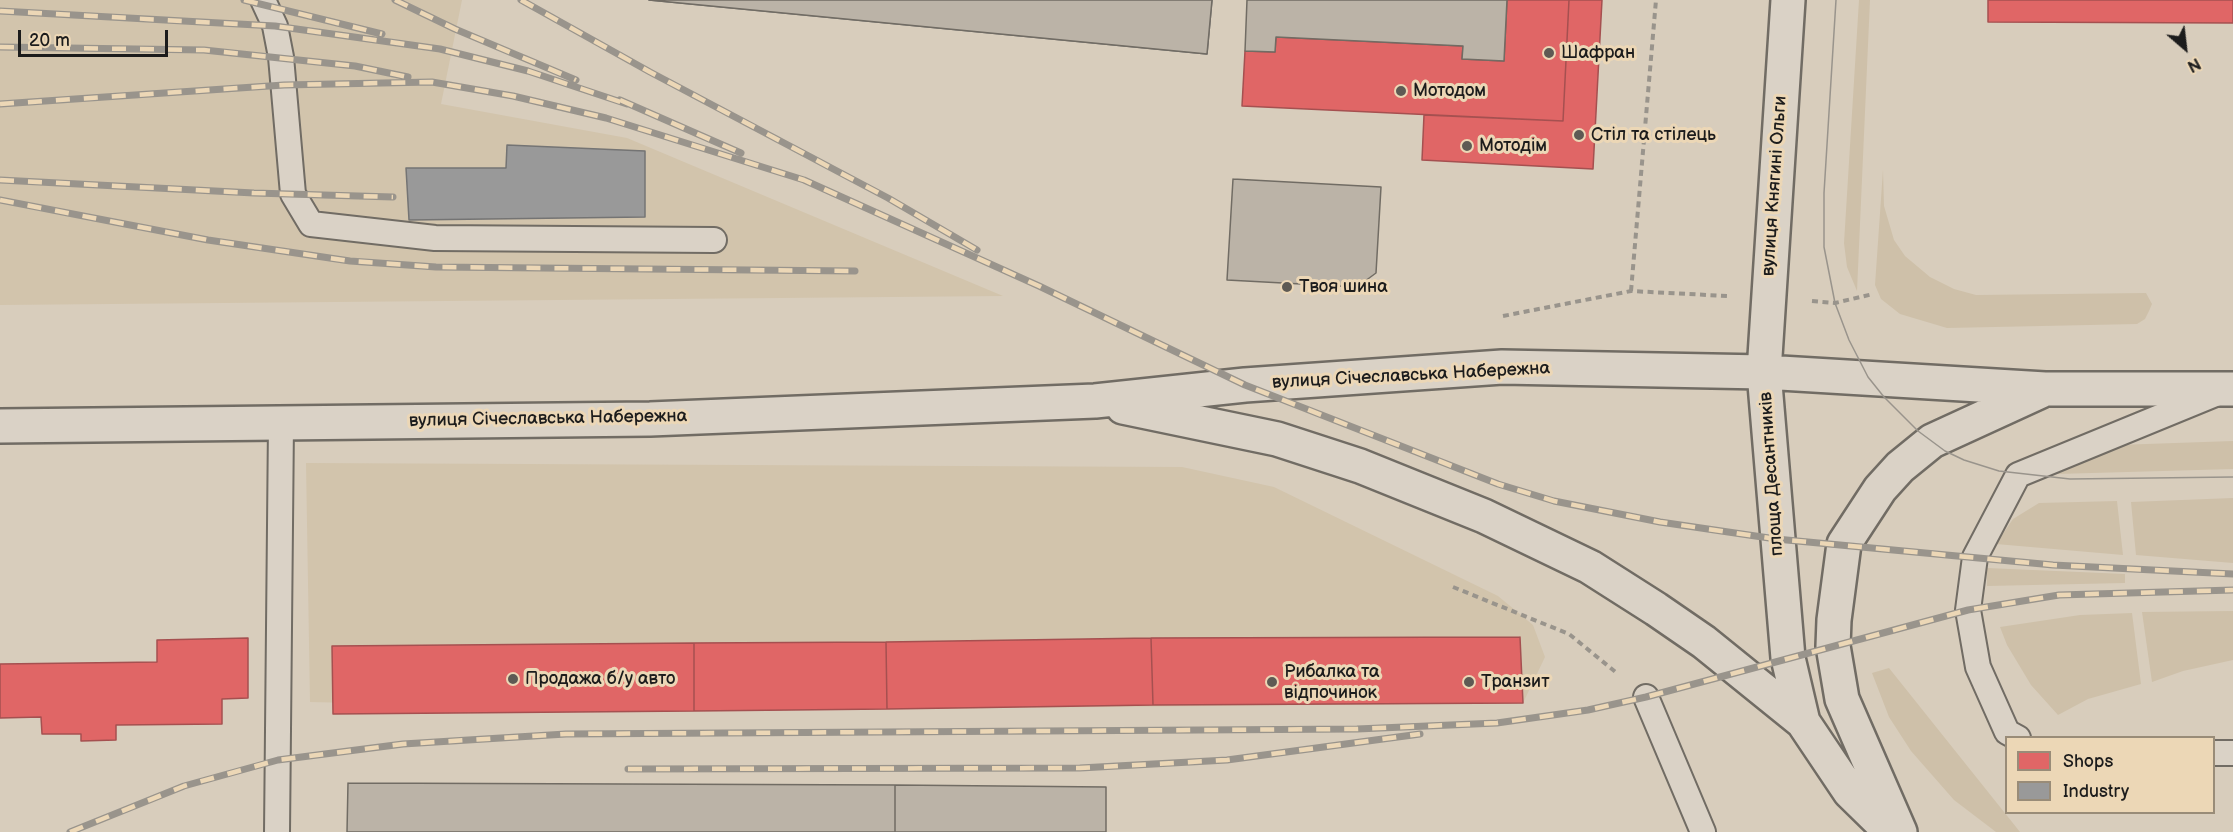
<!DOCTYPE html>
<meta charset="utf-8">
<style>
body{margin:0}
#map{position:relative;width:2233px;height:832px;overflow:hidden;background:#d8cdbc;font-family:"Balsamiq Sans",sans-serif}
canvas{display:block}
.legend{position:absolute;left:2005px;top:736px;width:210px;height:78px;box-sizing:border-box;background:#ecd7b6;border:2px solid #998c78;margin:0;padding:8px 10px;list-style:none;font-size:18px;color:#1c1c1c}
.legend li{display:flex;align-items:center;gap:12px;height:30px}
.legend b{width:30px;border:2px solid #998c78}
.north{position:absolute;left:2155px;top:18px;width:60px;height:60px;-webkit-text-stroke:4px #ecd7b6;paint-order:stroke;rotate:152deg;font-size:16px;font-weight:700;line-height:24px;text-align:center;color:#1c1c1c}
.north::after{content:'';display:block;margin:auto;width:21px;height:27px;background:#1c1c1c;clip-path:polygon(50% 0,100% 100%,50% 72%,0 100%)}
.scale{position:absolute;left:18px;top:30px;width:150px;height:27px;box-sizing:border-box;border:3px solid #1c1c1c;border-top:0;padding-left:8px;font-size:18px;line-height:21px;white-space:nowrap;color:#1c1c1c;-webkit-text-stroke:4px #ecd7b6;paint-order:stroke}
</style>
<div id="map">
<canvas width="2233" height="832"></canvas>
<ul class="legend">
<li><b style="height:16px;background:#e06666"></b>Shops</li>
<li><b style="height:16px;background:#999"></b>Industry</li>
</ul>
<div class="north">N</div>
<div class="scale">20 m</div>
</div>
<script>
const ctx = document.querySelector('canvas').getContext('2d');
ctx.lineJoin = 'round';
function fillPath(path, color) {
  ctx.fillStyle = color;
  ctx.fill(path, 'evenodd');
}
function toPath(rows) {
  const path = new Path2D();
  for (const r of rows) {
    path.moveTo(r[0], r[1]);
    for (let i = 2; i < r.length; i += 2) path.lineTo(r[i], r[i + 1]);
  }
  return path;
}
function stroke(path, color, width, dash) {
  ctx.strokeStyle = color;
  ctx.lineWidth = width;
  ctx.lineCap = dash ? 'butt' : 'round';
  ctx.setLineDash(dash || []);
  ctx.stroke(path);
}
function write(font, color, halo, rows, align = 'center') {
  ctx.font = font + ' "Balsamiq Sans",sans-serif';
  ctx.lineWidth = 6;
  ctx.setLineDash([]);
  ctx.textBaseline = 'middle';
  ctx.strokeStyle = halo;
  ctx.fillStyle = color;
  for (const [text, x, y, turn = 0] of rows) {
    ctx.save();
    ctx.translate(x, y);
    ctx.rotate((+turn || 0) * Math.PI / 180);
    ctx.textAlign = isNaN(turn) ? turn : align;
    if (halo) ctx.strokeText(text, 0, 0);
    ctx.fillText(text, 0, 0);
    ctx.restore();
  }
}
fillPath(toPath([
 [0,0,462,0,441,104,627,138,1003,296,0,305],
 [306,463,1182,467,1274,487,1498,596,1533,625,1545,657,1523,703,694,711,310,702]
]), '#d2c4ac');
fillPath(toPath([
 [1859,0,1870,0,1857,291,1847,267,1844,243],
 [1883,170,1884,206,1894,240,1905,256,1930,277,1954,289,1976,295,2146,293,2152,304,2149,311,2145,319,2137,324,1947,328,1900,314,1881,299,1875,285],
 [2233,441,2233,469,2057,474,2075,459,2117,445],
 [2233,498,2233,563,2136,555,2131,502],
 [2117,501,2123,555,1996,544,2013,519,2039,503],
 [1987,568,2125,574,2125,583,1987,586],
 [2233,611,2233,660,2183,671,2152,682,2142,612],
 [2132,613,2141,684,2088,699,2058,715,2031,685,2007,645,2000,627,2080,615],
 [1889,668,2020,832,1996,832,1954,800,1911,751,1889,717,1872,673]
]), '#cec0a9');
const shops = toPath([
 [1507,0,1569,0,1563,121,1242,106,1245,51,1275,52,1276,37,1463,46,1462,59,1504,61,1507,0],
 [1569,0,1602,0,1593,169,1422,160,1424,115,1563,121,1569,0],
 [1988,0,2233,0,2233,23,1988,22,1988,0],
 [1520,637,1523,703,1153,705,1151,638,1520,637],
 [248,638,248,698,222,699,222,724,116,725,116,740,81,741,81,734,42,734,41,717,0,718,0,664,157,662,157,640,248,638],
 [1151,638,1153,705,887,709,886,642,1151,638],
 [886,642,887,709,694,711,694,643,886,642],
 [694,643,694,711,333,714,332,646,694,643]
]);
fillPath(shops, '#e06666');
stroke(shops, '#a55050', 1.5);
const industry = toPath([
 [649,0,1212,0,1207,54,649,0],
 [507,145,645,151,645,217,409,220,406,168,506,168,507,145]
]);
fillPath(industry, '#999');
stroke(industry, '#747474', 1.5);
const building = toPath([
 [649,0,1212,0,1207,54,649,0],
 [1247,0,1507,0,1504,61,1462,59,1463,46,1276,37,1275,52,1245,51,1247,0],
 [1233,179,1381,187,1376,273,1357,287,1227,280,1233,179],
 [348,783,895,785,895,832,347,832,348,783],
 [895,785,1106,787,1106,832,895,832,895,785]
]);
fillPath(building, '#bbb3a7');
stroke(building, '#716c64', 1.5);
const lane = toPath([
 [263,0,275,26,281,57,293,194,311,224,435,238,714,240],
 [1646,697,1703,832],
 [2018,738,2007,732,1978,667,1968,610,1975,557,2018,475,2218,393],
 [2214,753,2233,753],
 [277,832,281,423]
]);
const primary = toPath([
 [1788,0,1764,372,1788,658,1803,722,1850,792,1891,832],
 [1123,407,1277,439,1360,466,1484,516,1590,567,1656,609,1704,642,1803,722],
 [0,426,650,419,1095,401,1245,385,1502,367,1764,372,2045,389,2233,389],
 [1900,832,1842,699,1833,646,1834,620,1844,544,1880,489,1900,467,1932,441,2041,391]
]);
stroke(lane, '#716c64', 28);
stroke(primary, '#716c64', 38);
stroke(toPath([
 [1631,291,1656,0],
 [1812,301,1835,303,1873,294],
 [1503,316,1631,291,1727,296],
 [1453,587,1569,634,1618,674]
]), '#99948c', 4, [6, 4.5]);
stroke(lane, '#dad2c6', 24);
stroke(primary, '#dad2c6', 33);
stroke(toPath([
 [1836,0,1824,193,1824,247,1835,303,1849,340,1868,377,1884,397,1918,431,1945,451,1964,460,1999,471,2070,479,2233,477]
]), '#99948c', 1.5);
const rail = toPath([
 [244,0,382,34],
 [395,0,455,29,576,80],
 [521,0,650,72,888,198,977,250],
 [0,11,275,26,440,49,528,71,627,104],
 [0,47,204,50,355,66,408,77],
 [620,100,741,153],
 [0,104,284,85,432,82,513,96,606,118,804,180,1039,286,1245,385,1498,484,1554,501,1660,522,1776,539,2053,565,2233,574],
 [0,180,254,193,393,197],
 [0,200,208,240,350,261,436,267,855,271],
 [628,769,1080,768,1227,760,1420,734],
 [70,832,184,786,278,760,403,744,566,734,1357,729,1497,723,1588,710,1646,697,1968,610,2059,595,2233,590]
]);
stroke(rail, '#99948c', 7);
stroke(rail, '#ecd7b6', 4.5, [14]);
for (const [x, y, r, color] of [
 [1549,53,6,"#5e5a54"],
 [1401,91,6,"#5e5a54"],
 [1579,135,6,"#5e5a54"],
 [1467,146,6,"#5e5a54"],
 [1287,287,6,"#5e5a54"],
 [513,679,6,"#5e5a54"],
 [1272,682,6,"#5e5a54"],
 [1469,682,6,"#5e5a54"]
]) {
  const dot = new Path2D();
  dot.arc(x, y, r, 0, 2 * Math.PI);
  ctx.fillStyle = color;
  ctx.fill(dot);
  stroke(dot, '#ecd7b6', 2);
}
write('18px', '#1c1c1c', '#ecd7b6', [
 ["Шафран",1561,53],
 ["Мотодом",1413,91],
 ["Стіл та стілець",1591,135],
 ["Мотодім",1479,146],
 ["Твоя шина",1299,287],
 ["Рибалка та",1284,672],
 ["відпочинок",1284,693],
 ["Продажа б/у авто",525,679],
 ["Транзит",1481,682]
], 'left');
write('18px', '#1c1c1c', '#ecd7b6', [
 ["вулиця Княгині Ольги",1775,186,-86],
 ["вулиця Січеславська Набережна",1411,376,-3],
 ["вулиця Січеславська Набережна",548,419,-1],
 ["площа Десантників",1772,474,-94]
]);
</script>
